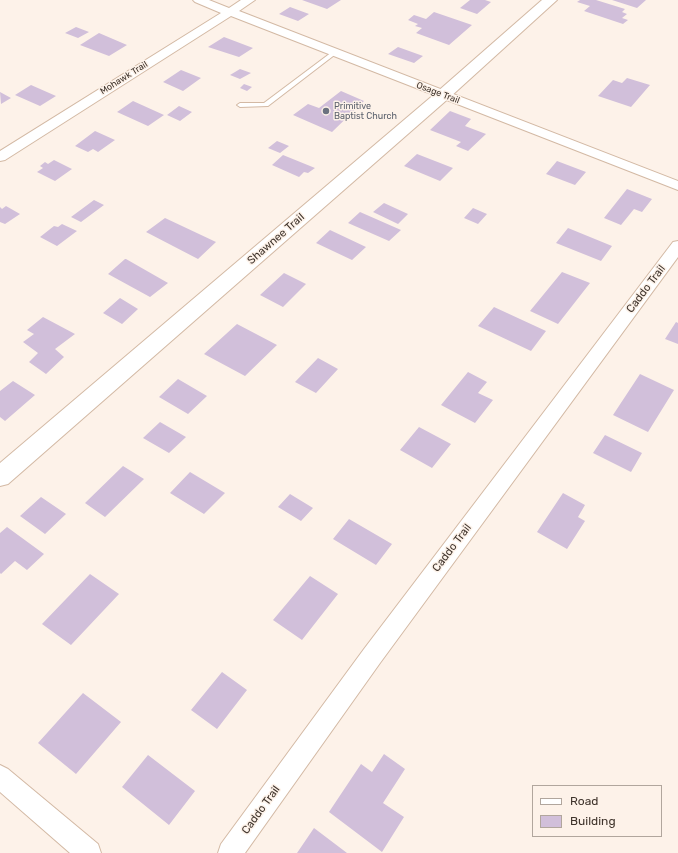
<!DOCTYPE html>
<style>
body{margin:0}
#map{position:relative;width:678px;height:853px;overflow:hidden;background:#fdf2e9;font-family:Rubik,sans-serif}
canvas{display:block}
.legend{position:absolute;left:532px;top:785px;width:130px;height:52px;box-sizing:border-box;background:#fdf2e9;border:1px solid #b1a69d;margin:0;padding:5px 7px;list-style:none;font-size:12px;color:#3f342c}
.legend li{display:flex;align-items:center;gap:8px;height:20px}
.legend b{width:20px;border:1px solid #b1a69d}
</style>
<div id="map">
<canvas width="678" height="853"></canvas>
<ul class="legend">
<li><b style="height:5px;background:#fff"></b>Road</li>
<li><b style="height:11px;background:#d1bfda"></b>Building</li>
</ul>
</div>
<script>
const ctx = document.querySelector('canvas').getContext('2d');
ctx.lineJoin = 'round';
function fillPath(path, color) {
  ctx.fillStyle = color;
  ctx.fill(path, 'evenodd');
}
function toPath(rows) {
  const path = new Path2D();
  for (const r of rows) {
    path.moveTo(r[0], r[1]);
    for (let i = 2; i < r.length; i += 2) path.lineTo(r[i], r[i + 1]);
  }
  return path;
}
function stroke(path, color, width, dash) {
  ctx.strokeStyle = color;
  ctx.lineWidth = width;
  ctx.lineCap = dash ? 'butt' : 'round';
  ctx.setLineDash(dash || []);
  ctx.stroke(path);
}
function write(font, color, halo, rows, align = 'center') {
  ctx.font = font + ' Rubik,sans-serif';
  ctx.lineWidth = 3;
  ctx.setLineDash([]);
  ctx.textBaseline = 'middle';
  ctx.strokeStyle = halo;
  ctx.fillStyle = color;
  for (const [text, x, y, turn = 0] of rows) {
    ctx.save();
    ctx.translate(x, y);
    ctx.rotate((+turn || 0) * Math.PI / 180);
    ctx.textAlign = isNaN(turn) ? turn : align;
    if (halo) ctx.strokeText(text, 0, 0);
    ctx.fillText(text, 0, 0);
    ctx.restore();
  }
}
fillPath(toPath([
 [302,0,341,0,327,9],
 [470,0,485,0,491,2,477,14,460,8],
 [580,0,596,0,625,9,622,12,627,14,622,18,628,20,623,24,584,11,590,6,577,2],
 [612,0,646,0,637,8],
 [290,7,309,14,298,21,279,14],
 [434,12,472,25,449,45,416,33,422,28,415,26,418,24,408,20,414,15,426,19],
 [76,27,89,32,78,38,65,33],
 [99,33,127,45,109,56,80,45],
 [224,37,253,48,239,57,208,47],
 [398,47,423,56,414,63,388,54],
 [240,69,251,73,240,79,230,75],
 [181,70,201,78,183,91,163,82],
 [627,78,650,85,631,107,598,96,613,80,622,83],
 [244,84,252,87,247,91,240,88],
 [31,85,56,96,40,106,15,95],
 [341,91,364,101,332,132,293,115,308,104,319,108],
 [0,92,11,98,1,104],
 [133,101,164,115,148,126,117,112],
 [179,106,192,112,180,121,167,115],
 [450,111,471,119,465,126,486,134,468,151,456,146,461,142,430,130],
 [95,131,115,140,98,152,93,149,88,152,75,146],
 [277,141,289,146,280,153,268,148],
 [417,154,453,168,440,181,404,166],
 [283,155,315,168,308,173,304,172,299,177,272,165],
 [54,160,72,169,55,181,37,172,43,168,40,166,45,162,48,164],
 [557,161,586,172,575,185,546,174],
 [627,189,652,199,642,212,634,209,621,225,604,218],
 [94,200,104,205,81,222,71,217],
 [384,203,408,214,398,224,373,212],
 [6,206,20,214,5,224,0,222,0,207,2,209],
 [473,208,487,214,478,224,464,218],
 [360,212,401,230,389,241,348,223],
 [165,218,216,242,198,259,146,232],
 [62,224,77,231,57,246,40,237,54,226,58,227],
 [568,228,612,246,601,261,556,243],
 [330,230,366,247,352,260,316,243],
 [125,259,126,259,168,283,150,297,108,274],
 [562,272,590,283,558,324,530,311],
 [284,273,306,284,283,307,260,295],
 [120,298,138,309,122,324,103,313],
 [494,307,546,331,531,351,478,326],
 [43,317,75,334,55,349,64,357,46,374,29,362,38,353,23,342,34,334,27,330],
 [676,322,678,323,678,344,665,339],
 [237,324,277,345,245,376,204,354],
 [318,358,338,369,316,393,295,382],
 [468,372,487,382,478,393,493,400,475,423,441,405],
 [640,374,674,390,648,432,613,415],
 [178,379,207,396,188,414,159,397],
 [13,381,35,395,5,421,0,417,0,391],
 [160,422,186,437,169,453,143,438],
 [419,427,451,444,432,468,400,450],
 [605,435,642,453,631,472,593,453],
 [123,466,144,479,105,517,85,503],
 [190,472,225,493,204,514,170,493],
 [563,493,585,505,578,517,585,521,567,549,537,532],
 [290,494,313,508,301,521,278,507],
 [41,497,66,514,45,534,20,516],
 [349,519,392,544,376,565,333,539],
 [7,527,44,554,27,570,15,561,1,574,0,573,0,533],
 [90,574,119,594,71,645,42,624],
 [310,576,338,594,302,640,273,620],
 [222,672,247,690,217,729,191,710],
 [83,693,121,722,76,774,38,743],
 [384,754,405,769,383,803,404,817,382,852,329,812,361,764,372,772],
 [148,755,195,791,169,825,122,787],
 [314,828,347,853,297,853]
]), '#d1bfda');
const service = toPath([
 [332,52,337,53,268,106,240,107,237,105,240,103,264,103,332,52]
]);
const minor = toPath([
 [193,0,209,0,229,8,241,0,255,0,239,11,678,181,678,190,231,16,5,160,0,161,0,151,221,13,195,2,193,0],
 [678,241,678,257,380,663,245,853,218,853,221,844,364,649,673,242,678,241],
 [0,765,8,769,98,844,101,853,70,853,0,792,0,765]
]);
const tertiary = toPath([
 [542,0,557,0,449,98,8,484,0,486,0,463,437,92,542,0]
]);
stroke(service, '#d3b9a4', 2);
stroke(minor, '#d3b9a4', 2);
stroke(tertiary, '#d3b9a4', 2);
fillPath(service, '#fff');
fillPath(minor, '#fff');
fillPath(tertiary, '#fff');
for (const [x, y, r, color] of [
 [326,111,4,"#6b7280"]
]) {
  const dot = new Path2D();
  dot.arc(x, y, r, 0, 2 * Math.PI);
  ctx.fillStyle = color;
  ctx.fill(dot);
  stroke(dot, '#fdf2e9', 1.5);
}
write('9px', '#3f342c', '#fdf2e9', [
 ["Mohawk Trail",124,78,-32],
 ["Osage Trail",438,93,21]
]);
write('9px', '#5b616d', '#fdf2e9', [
 ["Primitive",334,106],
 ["Baptist Church",334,116]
], 'left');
write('11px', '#3f342c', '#fdf2e9', [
 ["Shawnee Trail",276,239,-41],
 ["Caddo Trail",646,289,-53],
 ["Caddo Trail",452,548,-53],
 ["Caddo Trail",261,810,-54]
]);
</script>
